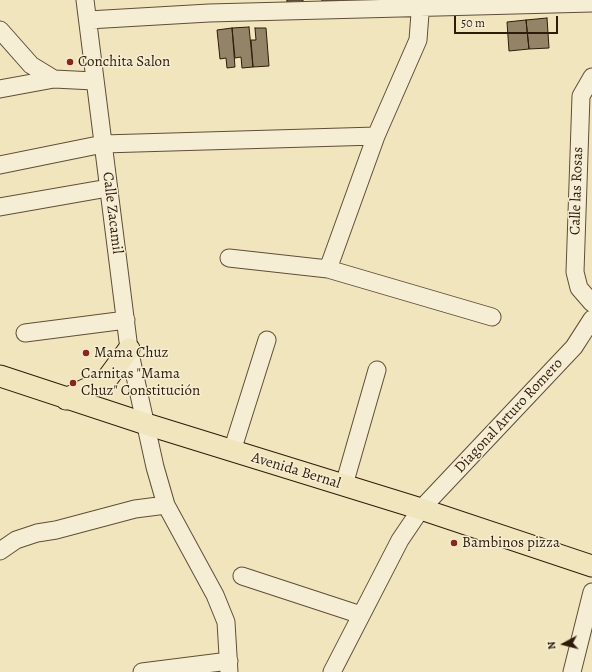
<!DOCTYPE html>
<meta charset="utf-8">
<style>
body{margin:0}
#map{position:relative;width:592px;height:672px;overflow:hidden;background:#f1e5bd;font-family:Alegreya,serif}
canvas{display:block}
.north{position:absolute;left:544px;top:624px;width:40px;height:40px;-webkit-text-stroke:3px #f6eed4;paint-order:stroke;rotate:263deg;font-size:11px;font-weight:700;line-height:16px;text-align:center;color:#2e1b0a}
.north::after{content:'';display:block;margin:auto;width:14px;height:18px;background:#2e1b0a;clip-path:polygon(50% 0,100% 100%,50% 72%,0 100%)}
.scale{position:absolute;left:454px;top:16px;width:104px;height:18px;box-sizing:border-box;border:2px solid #2e1b0a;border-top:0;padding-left:5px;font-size:12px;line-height:14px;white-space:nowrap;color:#2e1b0a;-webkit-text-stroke:3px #f6eed4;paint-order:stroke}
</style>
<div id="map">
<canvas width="592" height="672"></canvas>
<div class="north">N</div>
<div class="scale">50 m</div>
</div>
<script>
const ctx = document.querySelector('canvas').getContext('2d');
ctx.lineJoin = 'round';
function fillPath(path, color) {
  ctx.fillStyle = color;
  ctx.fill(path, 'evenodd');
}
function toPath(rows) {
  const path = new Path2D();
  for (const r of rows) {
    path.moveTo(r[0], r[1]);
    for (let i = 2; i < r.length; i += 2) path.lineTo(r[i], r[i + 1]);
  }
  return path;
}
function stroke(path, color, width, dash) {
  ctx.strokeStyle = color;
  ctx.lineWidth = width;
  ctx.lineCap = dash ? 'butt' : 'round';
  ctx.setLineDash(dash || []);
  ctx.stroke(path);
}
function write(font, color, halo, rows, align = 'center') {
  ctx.font = font + ' Alegreya,serif';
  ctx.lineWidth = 3;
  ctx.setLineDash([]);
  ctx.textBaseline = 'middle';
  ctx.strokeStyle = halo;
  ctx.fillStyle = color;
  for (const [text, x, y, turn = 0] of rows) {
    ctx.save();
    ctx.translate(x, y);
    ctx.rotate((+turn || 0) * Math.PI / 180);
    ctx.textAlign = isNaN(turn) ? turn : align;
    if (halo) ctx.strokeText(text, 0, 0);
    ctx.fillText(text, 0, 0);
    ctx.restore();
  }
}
const building = toPath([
 [287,0,303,0,303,3,287,2,287,0],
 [322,0,339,0,339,3,322,3,322,0],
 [547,18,549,48,529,49,526,20,547,18],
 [526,20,529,49,509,51,507,22,526,20],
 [249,27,253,67,242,68,241,57,235,58,232,28,249,27],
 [232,28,235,67,227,68,226,58,220,59,217,30,232,28],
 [255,28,266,28,269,66,253,67,251,40,256,40,255,28]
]);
fillPath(building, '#938467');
stroke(building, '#2e1b0a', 1);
const minor = toPath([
 [85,0,129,349,155,467,166,505,215,595,226,622,229,672],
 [88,20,209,13,592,3],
 [0,30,31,65,54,79,94,81],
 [592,77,581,96,575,272,579,288,592,303],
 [0,89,54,79],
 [0,165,103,144,376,136],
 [0,207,108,188],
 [229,258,328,269,492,317],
 [328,269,376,136,418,40,421,0],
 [25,333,126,320],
 [232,451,267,340],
 [344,485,377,370],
 [0,551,16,540,37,533,56,530,135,509,166,505],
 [242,576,361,615],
 [142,672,229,661],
 [332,672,400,540,421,509,574,347,592,319],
 [572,672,592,592]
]);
const major = toPath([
 [0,376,146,424,421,509,592,566],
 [66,399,107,379,129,349]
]);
stroke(minor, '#5f4e37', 19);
stroke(major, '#2e1b0a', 23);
stroke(minor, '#f6eed4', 17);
stroke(major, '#f1e5bd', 21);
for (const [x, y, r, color] of [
 [70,62,4,"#8f2418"],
 [86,353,4,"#8f2418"],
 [73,383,4,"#8f2418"],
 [454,543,4,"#8f2418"]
]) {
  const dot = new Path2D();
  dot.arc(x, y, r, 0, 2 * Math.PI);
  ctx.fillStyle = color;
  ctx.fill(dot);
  stroke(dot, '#f6eed4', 1.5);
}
write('15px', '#2e1b0a', '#f6eed4', [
 ["Conchita Salon",78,62],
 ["Mama Chuz",94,353],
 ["Carnitas \"Mama",81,374],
 ["Chuz\" Constitución",81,391],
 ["Bambinos pizza",462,543]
], 'left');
write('15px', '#2e1b0a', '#f6eed4', [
 ["Calle las Rosas",577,191,-88],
 ["Calle Zacamil",112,213,83],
 ["Diagonal Arturo Romero",509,416,-47],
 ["Avenida Bernal",296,471,17]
]);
</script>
